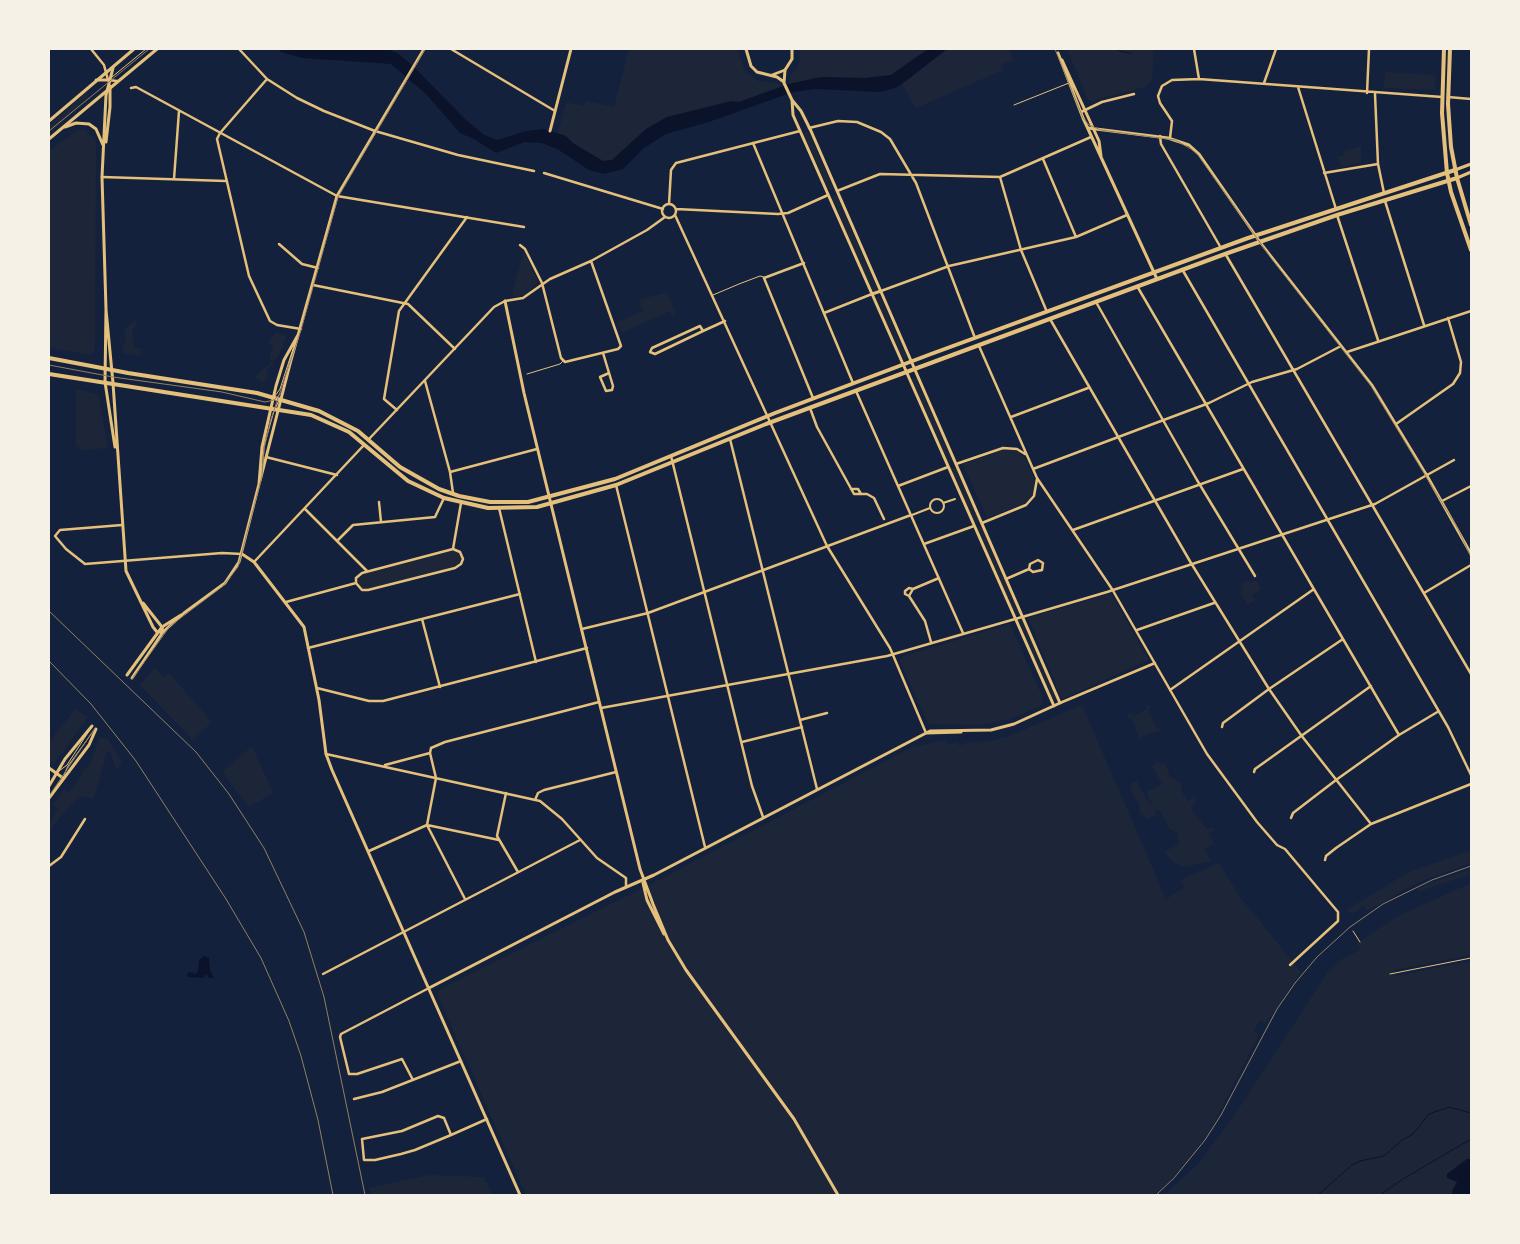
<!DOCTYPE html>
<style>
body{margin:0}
#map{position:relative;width:1520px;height:1244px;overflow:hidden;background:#14213d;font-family:"Archivo Narrow",sans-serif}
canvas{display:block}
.frame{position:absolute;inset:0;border:50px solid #f6f1e7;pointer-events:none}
</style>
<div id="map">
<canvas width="1520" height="1244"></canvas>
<div class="frame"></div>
</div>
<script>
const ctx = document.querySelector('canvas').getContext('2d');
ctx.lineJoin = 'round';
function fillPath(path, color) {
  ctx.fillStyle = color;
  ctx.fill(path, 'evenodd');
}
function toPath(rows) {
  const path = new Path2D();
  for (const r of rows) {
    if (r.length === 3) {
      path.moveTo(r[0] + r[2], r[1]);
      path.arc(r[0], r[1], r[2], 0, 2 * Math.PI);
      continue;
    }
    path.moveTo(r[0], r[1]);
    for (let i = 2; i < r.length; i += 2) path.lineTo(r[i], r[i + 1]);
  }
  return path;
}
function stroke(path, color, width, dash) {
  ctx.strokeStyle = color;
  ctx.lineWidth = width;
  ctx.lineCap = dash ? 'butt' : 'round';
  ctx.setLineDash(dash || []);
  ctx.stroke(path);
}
fillPath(toPath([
 [629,49,737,49,745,71,758,81,779,84,780,87,739,102,732,101,667,117,645,130,612,160,603,161,558,133,566,102,584,106,586,101,614,107],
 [800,49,928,49,891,75,865,78,821,77,789,84,790,76,796,70,800,61],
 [947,49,1009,49,1013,60,1001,65,1003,70,916,108,902,84],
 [1067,49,1154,49,1152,80,1145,87,1092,101,1088,100],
 [1385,72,1436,75,1435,90,1384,88],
 [87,91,88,98,49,134,49,126],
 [84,129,96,141,95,350,91,355,49,348,49,151,78,130],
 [805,131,809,133,833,187,832,191,828,189,804,135],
 [1361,146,1361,163,1341,167,1337,157,1344,155,1343,151],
 [834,195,837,196,877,288,876,291,872,290,832,198],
 [524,251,538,282,524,295,515,297,512,293],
 [667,292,676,316,673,317,670,311,622,333,617,322,643,311,639,300],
 [879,295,906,354,907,359,904,360,901,356,876,299],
 [135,320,136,326,132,330,134,343,133,348,141,348,140,356,123,353,122,346,126,342,124,331],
 [276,333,287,336,278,357,273,360,273,365,267,369,268,378,263,382,255,379,256,375,271,363,270,353,273,351,272,346,269,344,270,338],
 [916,378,953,461,948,463,911,379],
 [76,389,98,394,108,448,82,450,76,445],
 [1005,449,1018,451,1025,459,1034,478,1034,492,1029,500,1021,505,987,518,963,464],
 [956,467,979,521,974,523,951,469],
 [982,526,1020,614,1015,615,977,528],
 [456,549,463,556,460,566,368,590,359,588,356,578,359,574],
 [1248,580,1250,583,1256,580,1261,589,1252,595,1255,600,1248,605,1240,592,1243,590,1240,585],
 [1111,593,1149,660,1062,699,1028,618],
 [1022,619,1056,698,1053,699,1018,621],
 [1010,624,1043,698,1041,706,1010,719,981,725,928,724,900,661,903,656],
 [155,667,163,677,169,673,212,722,193,740,140,685],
 [1082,705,1166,899,1184,888,1181,880,1184,878,1219,863,1240,897,1301,972,1266,1023,1260,1020,1254,1031,1259,1034,1210,1131,1185,1164,1161,1189,1153,1195,526,1195,437,994,440,989,657,881,912,747,946,740,948,745,957,742,959,746,968,742,990,741,1007,737],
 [1149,705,1151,708,1148,709,1157,729,1160,728,1160,731,1142,736,1143,739,1140,740,1132,718,1129,719,1128,714,1131,713,1133,716,1147,709,1146,706],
 [75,709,88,717,57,760,54,763,50,762,49,742],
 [100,737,108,739,122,762,116,770,110,752,107,752,93,800,86,796,79,798,66,810,49,832,49,823,58,809,53,805,64,789,69,793,83,773,81,772,90,764],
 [252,746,273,793,249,807,222,772],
 [1157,762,1166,765,1170,777,1181,783,1182,792,1188,802,1193,797,1195,798,1196,802,1191,808,1194,813,1207,829,1213,828,1214,830,1209,834,1214,843,1204,850,1212,861,1185,867,1173,862,1164,852,1179,844,1178,833,1170,829,1159,810,1155,810,1156,816,1148,819,1140,813,1140,805,1132,794,1130,784,1137,781,1142,792,1145,794,1145,799,1152,803,1147,795,1148,791,1162,784,1152,766],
 [1471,850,1471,863,1419,882,1367,911,1364,906,1352,914,1346,910,1409,872],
 [1471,869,1471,874,1418,892,1419,888,1433,882],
 [1471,883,1471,955,1394,970,1396,976,1471,961,1471,1195,1164,1195,1198,1164,1240,1107,1327,973,1342,959,1360,950,1357,943,1398,916],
 [428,1175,484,1177,493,1195,371,1195,369,1188]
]), '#1d2539');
fillPath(toPath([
 [278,49,390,50,399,54,416,69,465,119,483,134,497,140,526,131,544,129,566,136,574,144,603,161,612,160,646,129,667,117,732,101,739,102,789,84,821,77,865,78,891,75,928,49,947,49,902,84,895,88,881,92,816,89,793,92,709,122,666,134,644,148,623,169,604,174,589,170,559,150,542,143,525,142,496,153,474,139,460,133,426,94,391,64,302,58,281,52],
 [204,956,209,958,210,970,214,978,209,978,206,974,203,978,188,977,187,974,190,972,196,974,198,971,199,960],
 [1467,1159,1471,1159,1471,1194,1452,1195,1452,1191,1457,1182,1447,1178,1447,1174]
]), '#0b132b');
stroke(toPath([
 [1117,49,1122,52,1131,53],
 [1318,1195,1352,1165,1360,1161,1384,1156,1402,1140,1413,1134,1429,1114,1449,1107,1471,1113],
 [1380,1195,1403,1179,1471,1139]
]), '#0b132b', 1);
stroke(toPath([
 [112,77,146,49],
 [1014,105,1069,83],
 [713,295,739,284,760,276,764,277],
 [527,374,560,364,563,361],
 [275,396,280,389,293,349],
 [276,407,279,400],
 [263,466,264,446,274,411],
 [59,771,67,765,89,731],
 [64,775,68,766,92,733],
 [1353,931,1360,942],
 [1390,974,1471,958]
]), '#e5c07b', 1);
stroke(toPath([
 [937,506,7],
 [943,503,955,499],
 [912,515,930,508]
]), '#e5c07b', 2);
stroke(toPath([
 [91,49,104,65,108,80,117,81],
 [239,49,267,79,297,98,324,111,375,131,458,155,534,171],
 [451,49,555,111],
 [1194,49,1199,79],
 [772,75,785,70],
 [267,79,220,133,217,139,249,276,270,321,277,325,301,329],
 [1264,83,1276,49],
 [1298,87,1336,209],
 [131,88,136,87,337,196,524,227],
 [1367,93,1369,49],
 [1375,94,1378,164,1384,193],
 [1448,97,1471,99],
 [1081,112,1102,102,1134,94],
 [809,128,838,121,857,122,881,132,890,139,916,183,975,338],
 [1160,136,1161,144,1221,248],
 [1170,138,1172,121,1160,103,1158,96,1162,86,1172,80,1199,79,1442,97],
 [753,143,853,383],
 [1043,159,1076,237],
 [544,173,663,209],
 [1324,173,1378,164],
 [102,177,226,181],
 [1000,177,1021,250,1047,312],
 [174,179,179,111],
 [837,191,880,174,1000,177,1091,137],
 [1385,201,1424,325],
 [669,204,671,170,676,163,800,131],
 [669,211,7],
 [676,209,778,214,788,213,828,195],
 [675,215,827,546,890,648,926,733],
 [1337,215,1378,340],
 [1260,242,1372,385,1426,474],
 [279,244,302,264,318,268],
 [520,245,525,249,542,283,561,358,565,362,618,349,621,346,591,261],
 [1226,255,1471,674],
 [804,263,764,278,813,398],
 [1182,269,1448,727,1471,775],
 [313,285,408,304,455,349],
 [1137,286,1399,735],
 [881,291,949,266,1076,237,1127,215],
 [1096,302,1197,480,1255,576],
 [824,313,872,294],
 [1050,319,1191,563,1269,689,1301,735,1371,824],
 [700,326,703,331,655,354,650,352,652,348,700,326],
 [703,331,725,321],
 [979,346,1037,478,1112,589,1207,754,1257,822,1277,845,1285,849,1338,912,1338,921,1290,965],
 [1347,352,1471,311],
 [603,353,613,386,612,390,606,391,600,377,609,373],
 [425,381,450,472,453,493],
 [856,391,963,633],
 [810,408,817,427,854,494,867,494,874,498,884,519],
 [397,410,384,399,399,311,467,217],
 [1011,417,1088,388],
 [1396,424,1453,384,1460,373,1461,362,1448,318],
 [369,439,494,307,505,301,523,298,550,279,591,261,647,230,665,217],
 [730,439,817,789],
 [671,456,752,786,763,817],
 [266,457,337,475],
 [956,464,1003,448,1017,449,1025,454],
 [1033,469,1209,403,1252,382,1297,369,1341,346],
 [450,472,537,449],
 [616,485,705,847],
 [898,486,948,467],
 [851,489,858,489,861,494],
 [1442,501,1471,486],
 [379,502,381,522],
 [499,508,536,662],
 [305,509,367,571],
 [982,523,1026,505,1034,496,1037,479],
 [122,525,60,530,55,536,66,549,85,564,222,553,242,554],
 [1073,530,1243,469],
 [337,541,353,525,435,517,444,498],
 [924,544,974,526],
 [453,549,460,552,463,559,461,564,455,568,368,590,362,590,356,583,356,578,362,573,453,549],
 [453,549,461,503],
 [254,562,364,445],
 [1006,579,1029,569,1033,572,1042,570,1043,563,1038,560,1030,564,1029,569],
 [1424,593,1471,565],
 [909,596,905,594,905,591,909,588,913,589],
 [286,602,356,583],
 [422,619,440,687],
 [582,629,648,613,911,515],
 [1137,630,1214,603],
 [931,642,925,621,909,596,913,589,939,578],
 [308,648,520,594],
 [317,688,369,701,383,701,587,648],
 [1170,690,1314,589],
 [1060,703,1155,663],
 [601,708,887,656,1029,615,1107,592,1375,504,1454,460],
 [800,720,827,713],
 [1222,727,1223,723,1269,689,1343,639],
 [742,742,802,727],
 [326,754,540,801,562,819,597,858,626,878,626,887],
 [385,765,430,753],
 [1254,772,1255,769,1371,686],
 [506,793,497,836,518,872],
 [535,800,538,793,544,790,616,772],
 [1291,818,1293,813,1336,780,1399,735,1439,711],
 [427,825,436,778,430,753,431,748,445,742,599,702],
 [427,825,465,899],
 [369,851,427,825,499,840],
 [1325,860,1326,856,1336,848,1371,824,1471,784],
 [49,866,61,857,85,819],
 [323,974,580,840],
 [413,1080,402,1059,357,1074,349,1074,340,1037,341,1034,429,988],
 [354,1099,382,1092,461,1061],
 [451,1135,444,1118,438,1116,402,1131,362,1139,364,1160,375,1160,401,1154,415,1150,451,1135,487,1119]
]), '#e5c07b', 2.5);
stroke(toPath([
 [746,49,751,66,757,72,777,77,784,82],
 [792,49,792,59,785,70,784,83,792,100,793,115,1054,706],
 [96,80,108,80],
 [65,127,76,123,89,124,96,129,103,145],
 [1088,128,1168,138,1189,145,1199,154,1260,242],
 [550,131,571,49],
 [106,142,110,107,110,86],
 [872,294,881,291],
 [505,301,524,393,549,496],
 [106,310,113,383],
 [105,382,106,309,102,177,106,95,113,68],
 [1426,474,1471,554],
 [260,481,290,364,337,196,424,49],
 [242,554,254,562,304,627,319,700,326,754,332,770,520,1195],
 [162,627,181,615],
 [163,632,184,613,225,583,239,562,259,484,262,447,276,386,284,360,298,335],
 [926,733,961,732],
 [49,768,63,778],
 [429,988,615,892,654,875,930,731,991,730,1014,724,1060,703,811,131,801,111,792,100]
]), '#e5c07b', 3);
stroke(toPath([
 [1058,53,1083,118,1157,279],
 [1062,60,1099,141,1101,156],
 [49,121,134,49],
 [49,139,157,49],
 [1455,170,1471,164],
 [1457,178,1471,172],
 [105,382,115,447],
 [113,383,126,571,153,627,157,632,163,632],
 [549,496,640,869,653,904,668,940,686,970,794,1119,838,1195],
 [143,603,162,627,163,632],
 [127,675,162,627],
 [132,678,163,632],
 [49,786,65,759,92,726],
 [49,798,89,745,96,729],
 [643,883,647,900,664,934]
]), '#e5c07b', 3);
stroke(toPath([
 [1444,49,1442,113,1447,173,1451,192,1471,250],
 [1450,49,1448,104,1451,147,1457,178,1471,225],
 [49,358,128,373,257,393,319,411,358,431,400,467,439,489,459,496,490,502,528,502,615,479,775,413,931,354,1248,238,1455,170],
 [49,374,311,415,349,432,408,481,444,498,488,508,537,507,616,485,766,424,1225,254,1337,215,1457,178]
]), '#e5c07b', 4);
stroke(toPath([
 [1055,49,1083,118,1089,125,1101,130,1175,140,1191,149,1198,155,1271,258,1371,386,1458,529,1471,557],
 [49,131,149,49],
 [49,365,113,377,222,392,265,402,274,400,281,393],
 [132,679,170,626,223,586,238,567,262,476,264,449,270,422,301,330,338,197,425,49],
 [49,796,95,728]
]), '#918062', 1);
stroke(toPath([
 [49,611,196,752,229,794,264,848,304,932,324,997,365,1195],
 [49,661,91,704,136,761,226,899,261,958,289,1021,301,1056,318,1120,333,1195],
 [1156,1195,1174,1178,1205,1140,1221,1115,1277,1009,1295,983,1317,957,1350,927,1383,904,1432,880,1471,866]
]), '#918062', 1);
</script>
